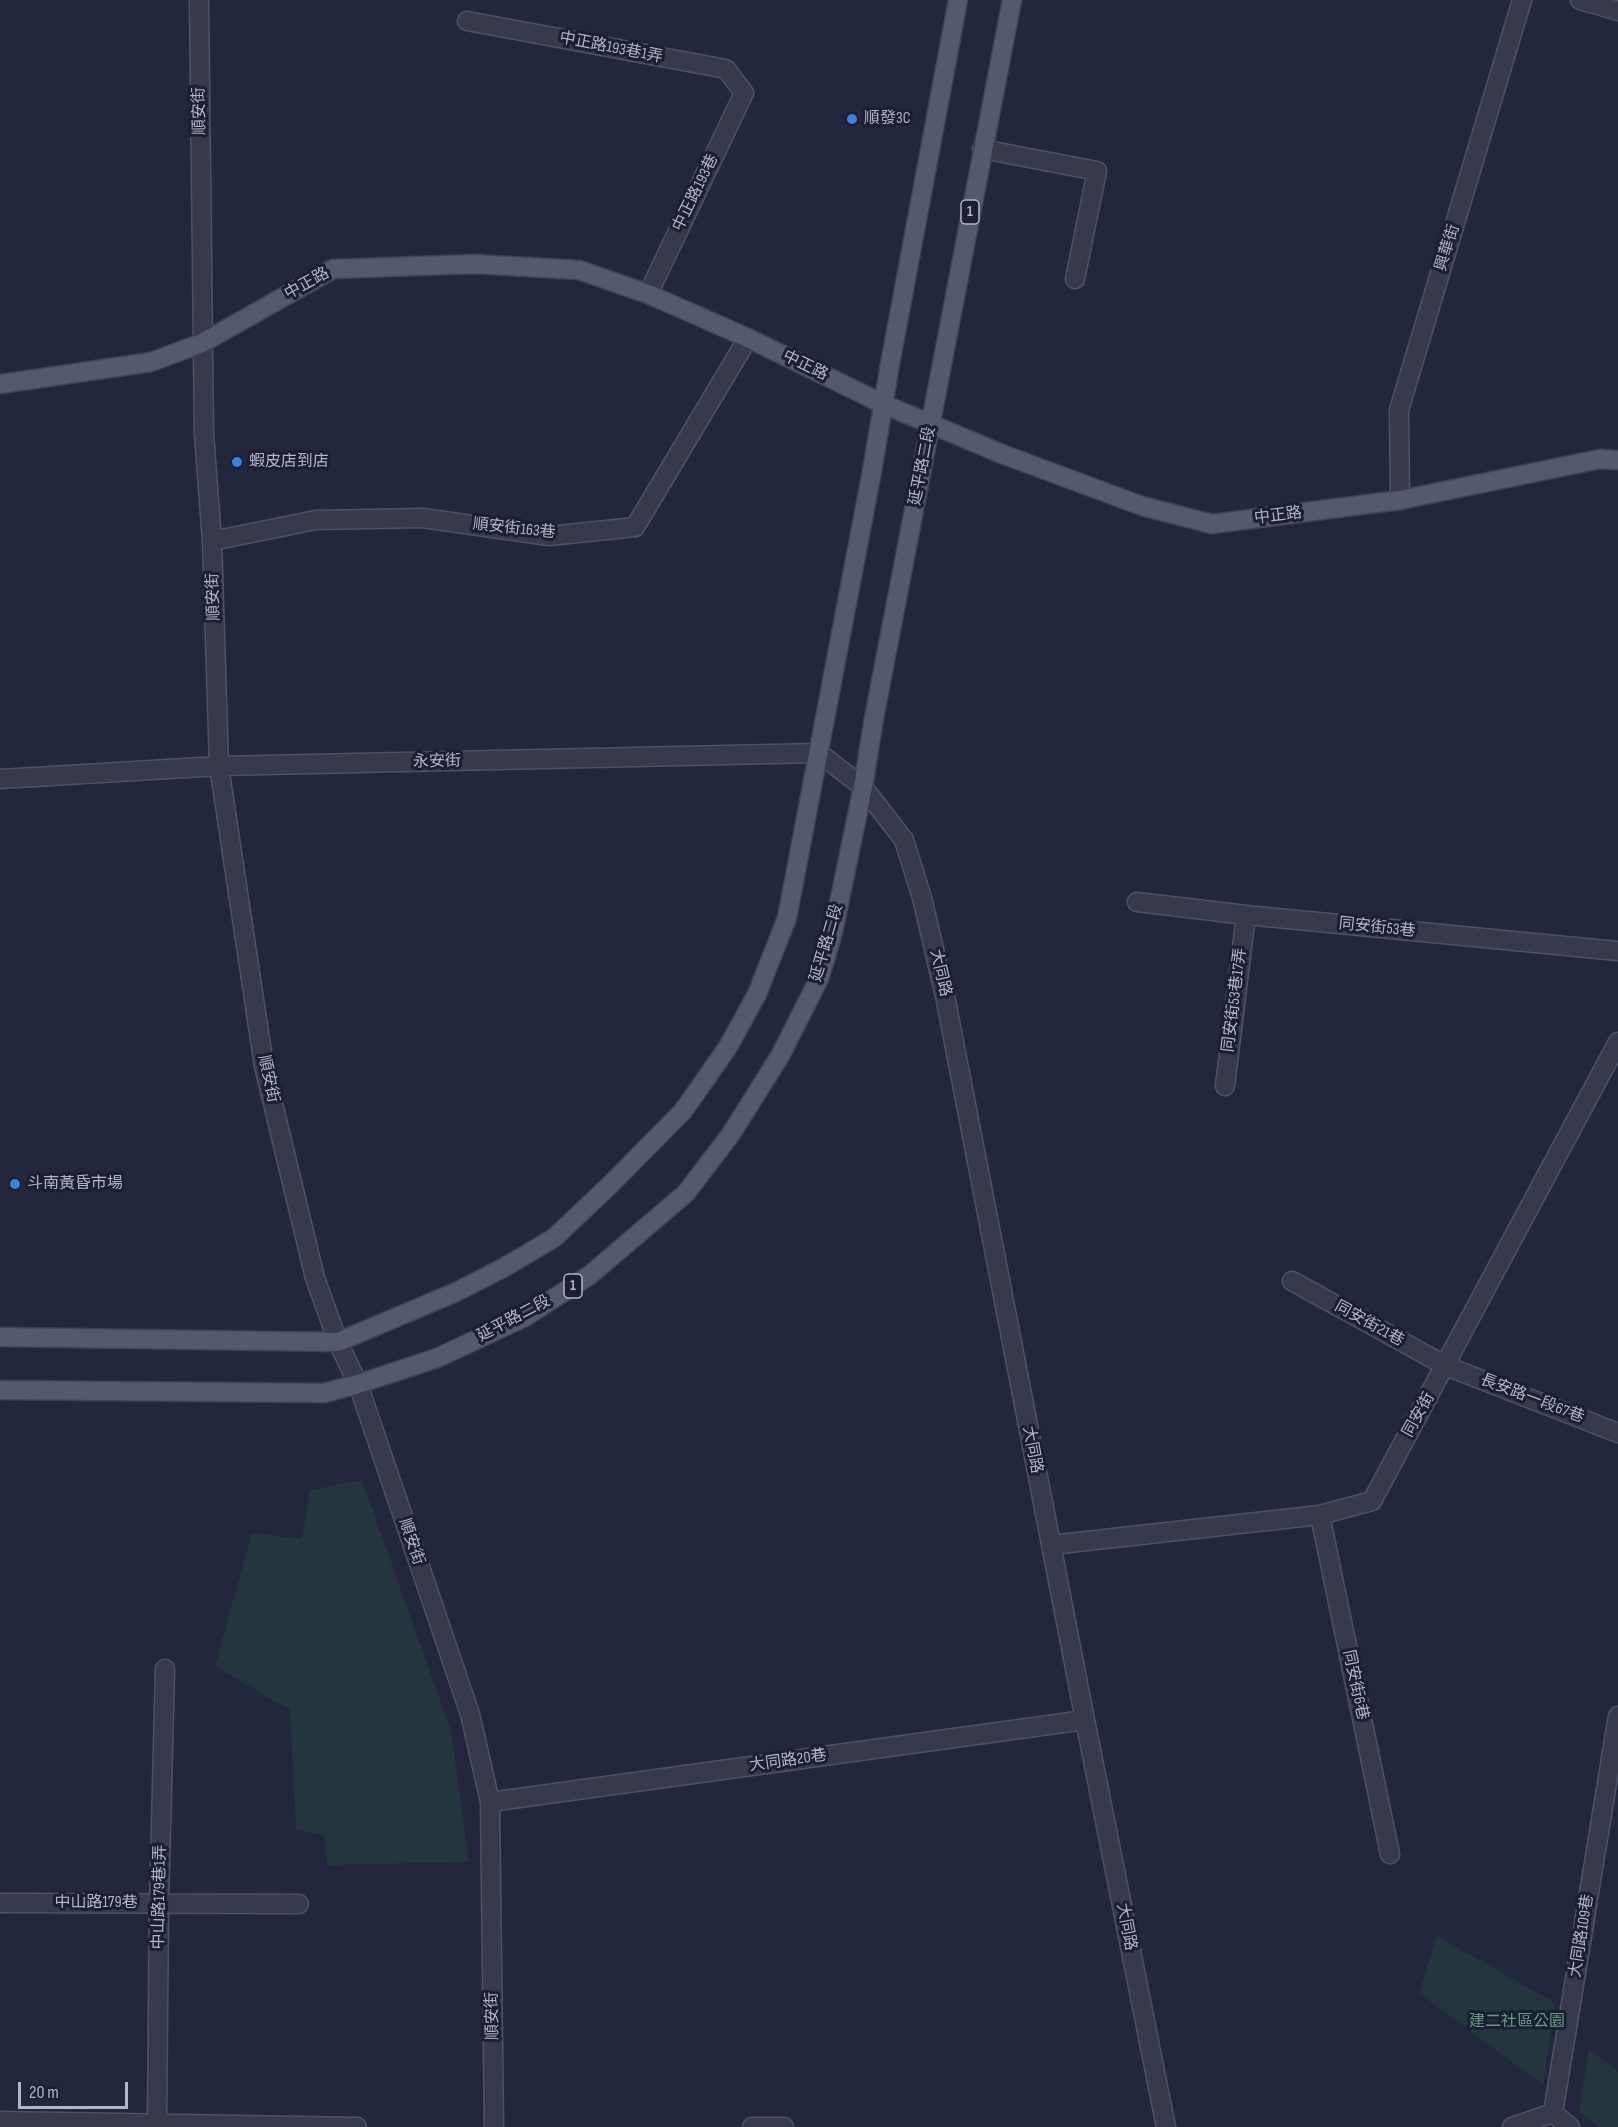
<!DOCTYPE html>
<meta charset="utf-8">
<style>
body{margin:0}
#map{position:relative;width:1618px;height:2127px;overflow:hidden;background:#23273d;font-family:"Sofia Sans Condensed",sans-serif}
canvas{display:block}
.scale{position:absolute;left:18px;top:2082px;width:110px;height:27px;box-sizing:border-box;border:3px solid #b2b5c9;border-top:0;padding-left:8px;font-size:18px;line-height:21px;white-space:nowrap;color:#b2b5c9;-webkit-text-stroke:4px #1c1f32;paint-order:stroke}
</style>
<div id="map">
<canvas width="1618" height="2127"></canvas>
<div class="scale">20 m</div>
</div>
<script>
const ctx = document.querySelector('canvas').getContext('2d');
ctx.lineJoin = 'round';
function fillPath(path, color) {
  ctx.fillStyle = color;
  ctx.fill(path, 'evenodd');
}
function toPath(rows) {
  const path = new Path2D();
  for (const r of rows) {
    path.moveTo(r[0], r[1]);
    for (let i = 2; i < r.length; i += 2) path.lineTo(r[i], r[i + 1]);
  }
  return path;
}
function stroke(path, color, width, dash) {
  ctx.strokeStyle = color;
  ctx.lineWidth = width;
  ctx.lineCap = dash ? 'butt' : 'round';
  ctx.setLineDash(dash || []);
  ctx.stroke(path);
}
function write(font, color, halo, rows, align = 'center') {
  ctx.font = font + ' "Sofia Sans Condensed","Noto Sans TC",sans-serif';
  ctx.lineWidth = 6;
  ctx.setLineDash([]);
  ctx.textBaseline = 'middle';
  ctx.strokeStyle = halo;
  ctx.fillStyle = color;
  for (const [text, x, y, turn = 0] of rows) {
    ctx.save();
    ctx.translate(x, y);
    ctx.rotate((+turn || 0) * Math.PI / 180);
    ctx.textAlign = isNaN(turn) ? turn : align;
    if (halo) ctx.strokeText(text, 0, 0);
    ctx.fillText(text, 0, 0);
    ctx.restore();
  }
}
fillPath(toPath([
 [362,1480,451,1731,469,1862,327,1865,324,1835,296,1829,290,1710,215,1666,252,1533,302,1539,310,1490],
 [1437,1936,1555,2003,1543,2085,1419,1993],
 [1589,2048,1618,2072,1618,2127,1599,2127,1579,2112]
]), '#25353e');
const minor = toPath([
 [199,0,204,434,212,541,219,766,264,1066,315,1278,338,1342,358,1384,470,1714,490,1802,494,2127],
 [1580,0,1618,11],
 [467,21,726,69,744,93,648,294],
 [982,149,1097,171,1075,279],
 [1400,500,1399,410,1522,0],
 [212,541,316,520,423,518,549,536,635,527,748,338],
 [0,779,219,766,819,753,863,787,904,840,922,898,945,996,1085,1720,1166,2127],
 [1137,902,1246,915,1618,951],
 [1225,1086,1246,915],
 [1292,1281,1446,1366,1618,1433],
 [1320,1515,1390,1854],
 [1051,1545,1320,1515,1372,1501,1618,1042],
 [490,1802,1085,1720],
 [0,1903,299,1904],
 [1553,2113,1570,2127],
 [0,2121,357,2127],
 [157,2124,159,1904,165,1669],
 [752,2127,784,2127],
 [1512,2127,1553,2113,1618,1716]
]);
const major = toPath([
 [0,384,151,362,202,343,333,269,475,264,579,270,648,294,748,338,883,404,1002,454,1142,506,1212,524,1400,500,1600,459,1618,460],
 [0,1337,338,1342,456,1292,503,1268,554,1238,611,1184,683,1111,728,1047,757,994,787,918,872,471,890,364,958,0],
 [0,1390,324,1393,358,1384,437,1358,525,1317,590,1275,686,1193,731,1134,780,1056,819,979,833,932,863,787,874,718,1012,0]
]);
stroke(minor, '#4f5265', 21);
stroke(major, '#404356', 21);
stroke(minor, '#373a4d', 18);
stroke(major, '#54596d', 18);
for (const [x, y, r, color] of [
 [852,119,6,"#3f7fe0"],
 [237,462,6,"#3f7fe0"],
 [15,1184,6,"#3f7fe0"]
]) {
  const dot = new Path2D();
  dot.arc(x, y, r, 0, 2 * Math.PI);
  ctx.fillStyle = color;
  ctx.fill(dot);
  stroke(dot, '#1c1f32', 2);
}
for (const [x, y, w] of [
 [970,212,18],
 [573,1286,18]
]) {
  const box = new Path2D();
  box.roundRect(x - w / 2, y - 12, w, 24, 4.5);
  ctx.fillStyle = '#1c1f32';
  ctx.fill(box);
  stroke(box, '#b2b5c9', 1.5);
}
write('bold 15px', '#b2b5c9', null, [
 ["1",970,212],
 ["1",573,1286]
]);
write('16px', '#b2b5c9', '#1c1f32', [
 ["中正路193巷1弄",611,48,11],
 ["順安街",200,111,-91],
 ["中正路193巷",696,193,-64],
 ["興華街",1448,248,-73],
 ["中正路",307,284,-29],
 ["中正路",805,366,26],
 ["延平路二段",923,466,-79],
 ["中正路",1278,516,-7],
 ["順安街163巷",514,529,6],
 ["順安街",214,597,-92],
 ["永安街",437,762,-1],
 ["同安街53巷",1377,928,6],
 ["延平路二段",827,943,-74],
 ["大同路",940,973,77],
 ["同安街53巷17弄",1235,1000,-83],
 ["順安街",268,1079,78],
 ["延平路二段",514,1319,-28],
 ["同安街21巷",1369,1324,29],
 ["長安路一段67巷",1532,1399,21],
 ["同安街",1419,1415,-61],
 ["大同路",1032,1450,79],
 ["順安街",411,1542,71],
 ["同安街6巷",1355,1685,78],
 ["大同路20巷",788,1761,-8],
 ["中山路179巷1弄",160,1897,-89],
 ["中山路179巷",96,1903],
 ["大同路",1126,1927,79],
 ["大同路109巷",1582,1936,-81],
 ["順安街",493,2016,-91]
]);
write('16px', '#b2b5c9', '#1c1f32', [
 ["順發3C",864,119],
 ["蝦皮店到店",249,462],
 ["斗南黃昏市場",27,1184]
], 'left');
write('16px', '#689a80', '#1c1f32', [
 ["建二社區公園",1517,2022]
]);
</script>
